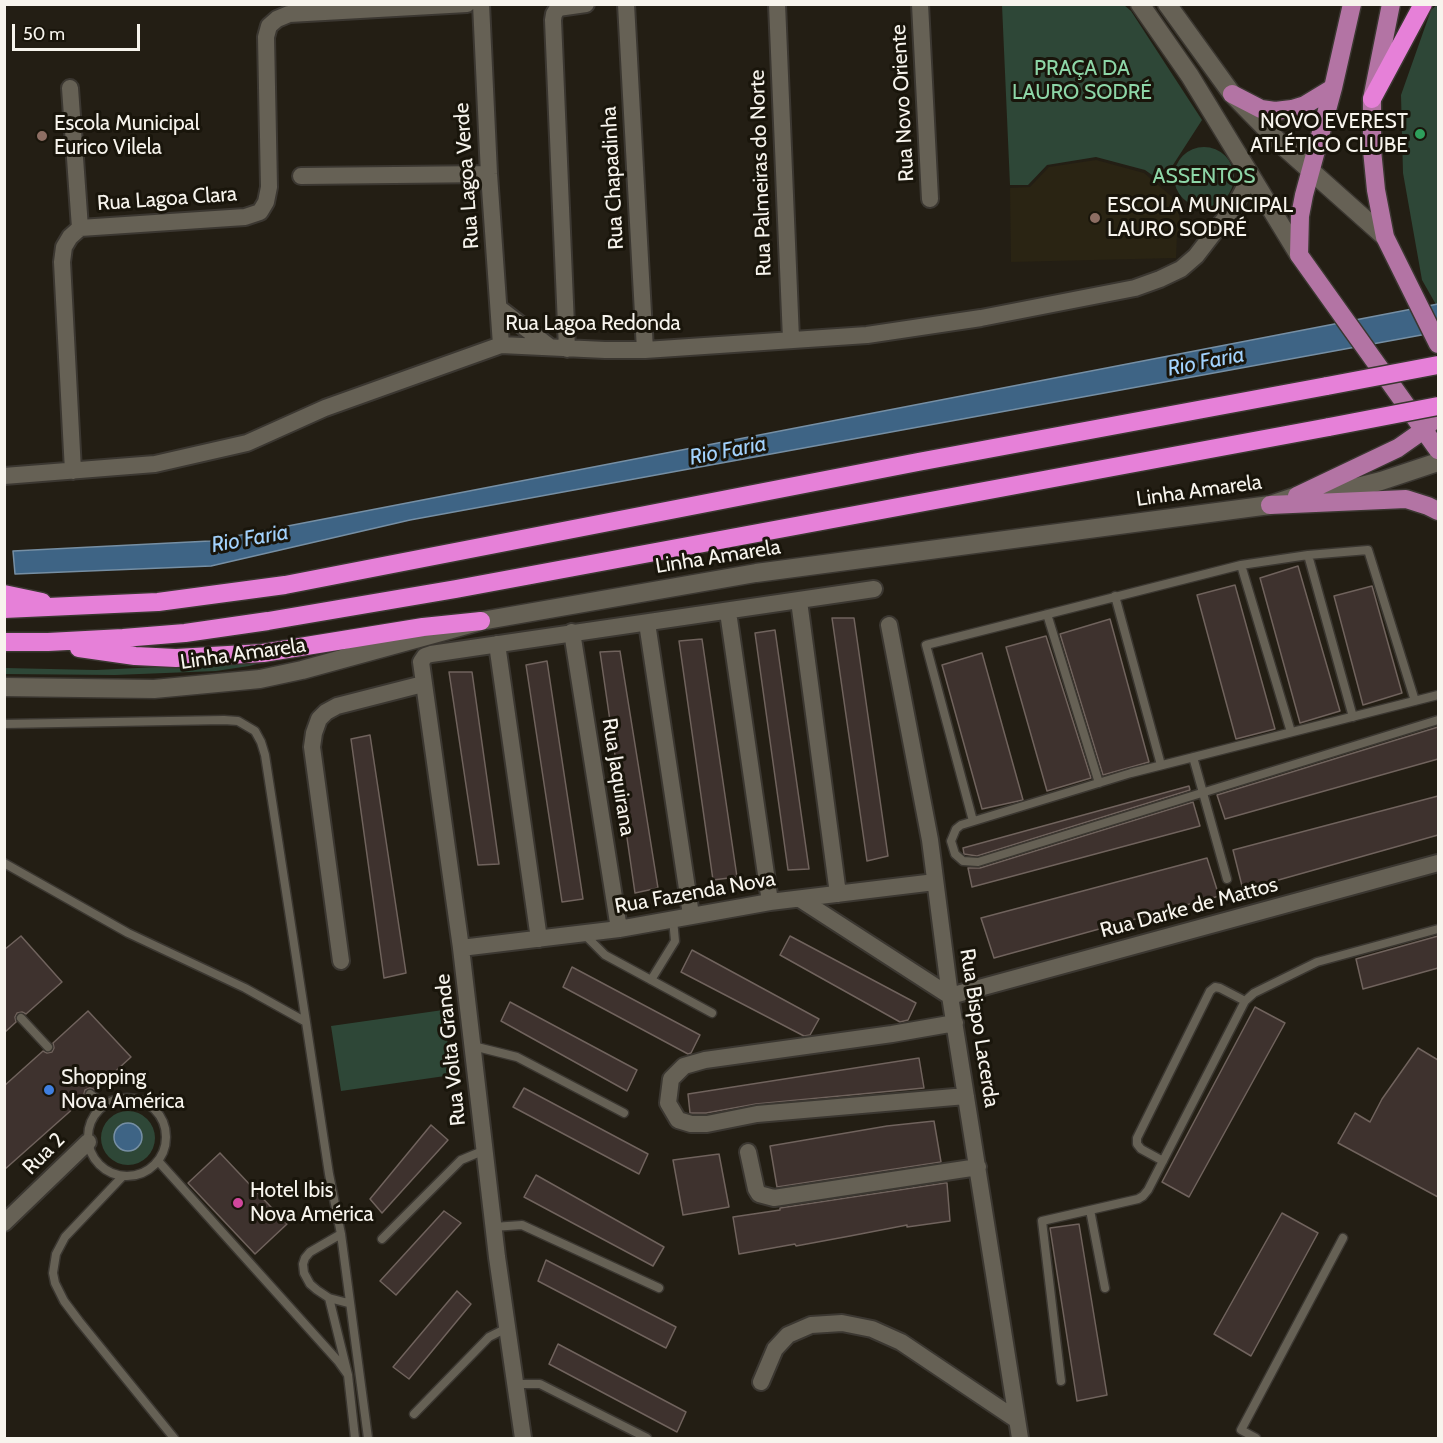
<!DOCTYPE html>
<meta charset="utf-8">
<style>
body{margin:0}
#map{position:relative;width:1443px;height:1443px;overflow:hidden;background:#231e14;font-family:Cabin,sans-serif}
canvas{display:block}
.frame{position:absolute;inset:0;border:6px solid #f7f4ed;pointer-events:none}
.scale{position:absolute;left:12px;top:24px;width:128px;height:27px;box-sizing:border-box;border:3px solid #f7f4ed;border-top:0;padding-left:8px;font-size:18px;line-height:21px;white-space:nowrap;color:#f7f4ed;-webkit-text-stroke:4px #19150b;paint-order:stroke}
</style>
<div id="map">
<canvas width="1443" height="1443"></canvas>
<div class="frame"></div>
<div class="scale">50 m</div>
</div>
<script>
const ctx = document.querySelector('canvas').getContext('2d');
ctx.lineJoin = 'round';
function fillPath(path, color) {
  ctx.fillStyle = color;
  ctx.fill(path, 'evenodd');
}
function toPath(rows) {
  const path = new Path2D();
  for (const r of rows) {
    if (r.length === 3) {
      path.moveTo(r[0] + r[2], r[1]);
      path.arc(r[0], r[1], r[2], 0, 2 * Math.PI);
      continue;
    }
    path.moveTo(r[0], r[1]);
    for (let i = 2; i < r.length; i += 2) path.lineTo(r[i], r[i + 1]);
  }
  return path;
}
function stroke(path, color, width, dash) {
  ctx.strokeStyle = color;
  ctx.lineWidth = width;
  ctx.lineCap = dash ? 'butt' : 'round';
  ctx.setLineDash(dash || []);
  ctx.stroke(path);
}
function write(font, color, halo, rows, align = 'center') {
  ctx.font = font + ' Cabin,sans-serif';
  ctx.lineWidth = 6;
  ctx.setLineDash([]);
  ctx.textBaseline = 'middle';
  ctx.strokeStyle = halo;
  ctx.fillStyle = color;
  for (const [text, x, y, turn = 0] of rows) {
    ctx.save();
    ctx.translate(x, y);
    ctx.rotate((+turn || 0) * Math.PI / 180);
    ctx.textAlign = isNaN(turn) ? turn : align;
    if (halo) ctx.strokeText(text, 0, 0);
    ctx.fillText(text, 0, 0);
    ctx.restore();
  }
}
fillPath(toPath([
 [1096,160,1144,173,1177,201,1182,235,1177,235,1176,258,1011,262,1010,188,1030,187,1049,167]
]), '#2a2413');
fillPath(toPath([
 [1002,5,1124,5,1131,11,1202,120,1162,182,1145,170,1096,157,1047,165,1028,185,1010,185],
 [1437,5,1438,5,1438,308,1422,280,1403,173,1401,95,1431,10],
 [1204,177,30],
 [281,658,249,666,216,671,115,675,5,674,5,668,96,670,220,664],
 [443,1010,452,1075,341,1091,331,1026],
 [128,1138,27]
]), '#2e4737');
const water = toPath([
 [1438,304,1438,332,410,520,211,566,15,574,13,551,210,541,1438,304],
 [128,1137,14]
]);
fillPath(water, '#3e6485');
stroke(water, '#768fa4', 1.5);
const building = toPath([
 [1298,566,1340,711,1300,723,1260,578,1298,566],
 [1235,585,1275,729,1236,739,1197,595,1235,585],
 [1372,586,1402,693,1363,705,1334,596,1372,586],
 [832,618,854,618,888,856,867,861,832,618],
 [1110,619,1149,762,1103,775,1060,634,1110,619],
 [775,630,809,869,788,870,755,633,775,630],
 [1046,636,1091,778,1047,791,1006,647,1046,636],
 [702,639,737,877,713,880,679,641,702,639],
 [620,651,658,888,635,893,600,652,620,651],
 [982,653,1023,800,982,809,942,665,982,653],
 [547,661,583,899,562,902,526,665,547,661],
 [449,672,472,672,499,864,478,865,449,672],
 [1438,727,1438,759,1225,819,1217,795,1438,727],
 [370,735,406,973,384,978,351,739,370,735],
 [1189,786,1190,790,977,856,964,854,963,848,1189,786],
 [1438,796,1438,835,1243,890,1233,850,1438,796],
 [1193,802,1200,826,972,887,968,868,980,868,1193,802],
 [1207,858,1219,896,994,958,981,918,1207,858],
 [21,936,62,982,26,1014,22,1012,17,1013,15,1017,16,1022,4,1033,4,950,21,936],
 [790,936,916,1003,908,1020,900,1022,780,955,790,936],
 [1438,936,1438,968,1363,989,1356,959,1438,936],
 [692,950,819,1019,810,1035,804,1036,681,972,692,950],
 [572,967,700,1035,691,1053,688,1054,563,987,572,967],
 [510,1002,637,1070,627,1091,501,1021,510,1002],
 [1255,1007,1285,1023,1189,1197,1162,1182,1255,1007],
 [88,1011,131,1057,95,1090,90,1088,85,1090,84,1094,85,1098,4,1170,4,1086,43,1051,47,1053,52,1052,54,1048,53,1043,88,1011],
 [1418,1048,1438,1060,1438,1197,1338,1143,1355,1113,1370,1122,1382,1099,1418,1048],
 [919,1058,924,1088,756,1104,706,1113,690,1113,688,1094,919,1058],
 [524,1088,648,1154,639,1174,513,1107,524,1088],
 [934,1121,941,1162,777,1187,770,1146,887,1126,934,1121],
 [431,1125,448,1140,382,1213,370,1199,431,1125],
 [220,1153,287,1224,255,1254,188,1183,220,1153],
 [719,1154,729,1207,683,1215,673,1160,719,1154],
 [536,1175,664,1247,653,1266,524,1197,536,1175],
 [945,1183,947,1183,950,1221,907,1227,907,1225,850,1236,796,1246,795,1244,739,1254,733,1217,780,1210,780,1208,945,1183],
 [444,1211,461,1223,396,1295,380,1281,444,1211],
 [1282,1213,1318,1233,1251,1356,1214,1334,1282,1213],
 [1079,1224,1107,1395,1077,1401,1050,1228,1079,1224],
 [546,1260,676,1327,666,1348,538,1281,546,1260],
 [457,1291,471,1304,409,1379,393,1367,457,1291],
 [558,1344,686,1412,677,1432,549,1364,558,1344]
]);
fillPath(building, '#3e322e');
stroke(building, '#70635d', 1.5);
const lane = toPath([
 [1308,555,1353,717],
 [1241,565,1291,732],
 [1115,596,1161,765],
 [1047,614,1099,783],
 [1438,695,1131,773,961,825,956,829,951,841,955,854,963,861,978,862,1438,720],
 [4,724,224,720,238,721,255,731,261,742,265,755,306,1022],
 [1193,757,1227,879],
 [973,821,926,645,1241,565,1308,555,1368,550,1415,701],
 [4,863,128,933,245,988,306,1022,329,1174,341,1234,368,1438],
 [584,934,605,955,712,1013],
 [651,980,675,941,673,919],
 [21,1018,48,1047],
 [473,1046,517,1057,624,1113],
 [90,1094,105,1105],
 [127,1137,39],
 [1163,1161,1141,1149,1137,1144,1137,1138,1210,991,1215,987,1220,988,1245,1001],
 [159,1162,338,1361,348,1375],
 [122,1177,65,1237,56,1254,53,1273,55,1283,64,1301,79,1321,174,1438],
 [1090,1210,1105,1288],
 [493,1227,522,1225,659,1288],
 [341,1234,310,1252,305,1258,303,1264,304,1273,310,1284,317,1290,329,1298,348,1303],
 [382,1239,461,1160,485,1150],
 [329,1298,348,1375,355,1438],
 [1061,1381,1042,1221,1138,1199,1143,1196,1148,1190,1245,1001,1254,993,1317,962,1438,929],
 [515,1384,540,1384,647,1438],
 [414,1414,489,1337,507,1328],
 [1256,1438,1241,1430,1343,1238]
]);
const street = toPath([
 [481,4,489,174,501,345],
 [626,4,645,350],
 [777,4,791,339],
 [920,4,930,199],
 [70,88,80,228],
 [301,176,489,174],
 [499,308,550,347],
 [567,349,553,20,554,14,558,8,586,4],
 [73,471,62,262,64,247,70,237,80,228,245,217,260,212,266,202,269,187,266,37,269,26,277,19,289,14,467,4],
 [4,476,155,464,247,443,325,408,501,345,605,350,645,350,867,335,981,318,1135,288,1160,279,1181,269,1196,256,1236,204,1251,175],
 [799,601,838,894],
 [728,612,770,902],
 [647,623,691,915],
 [889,625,930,840,950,996,1020,1438],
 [572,632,619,929],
 [497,644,539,939],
 [800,899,950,996],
 [461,948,619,929,770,902,935,882],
 [341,961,312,747,314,733,319,719,326,712,337,706,423,684],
 [950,996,1438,863],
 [955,1023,892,1034,705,1060,684,1066,671,1079,668,1103,678,1120,691,1124,707,1124,757,1114,966,1096],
 [748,1152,756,1189,759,1194,774,1198,978,1167],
 [4,1223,88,1142],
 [761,1382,775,1349,788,1335,811,1325,842,1323,872,1329,901,1342,1017,1420],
 [523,1438,497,1257,461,948,421,662,425,656,431,654,874,589]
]);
const secondary = toPath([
 [1140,4,1190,76,1299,255],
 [1167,4,1232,94,1283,146,1385,237],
 [4,687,154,689,260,679,302,670,481,621,756,573,1270,505,1297,496,1349,489,1381,481,1438,462]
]);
const primary = toPath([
 [1352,4,1333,88,1304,195,1300,216,1299,255,1438,450],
 [1391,4,1372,99,1372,150,1376,190,1385,237,1438,344],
 [1232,94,1261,109,1275,111,1292,109,1305,105,1333,88],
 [1297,496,1398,448,1425,429,1438,414],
 [1270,505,1406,499,1428,506,1438,511]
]);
const highway = toPath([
 [1372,99,1423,4],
 [4,594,42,602],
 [4,609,158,602,285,585,918,462,1327,386],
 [4,642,48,642,123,638,185,633,268,621,456,589,1329,427],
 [79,648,135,656,176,658,263,653,423,627,481,621]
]);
stroke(lane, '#3b3731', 11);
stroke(street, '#3b3731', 20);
stroke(secondary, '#3b3731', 21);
stroke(primary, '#3b3731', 21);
stroke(highway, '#3b3731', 21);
stroke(lane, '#666155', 8);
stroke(street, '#666155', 16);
stroke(secondary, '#666155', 18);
stroke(primary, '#b374a4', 18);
stroke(highway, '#e680d8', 18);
const highwayBridge = toPath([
 [1327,386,1438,365],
 [1329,427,1438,406]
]);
stroke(highwayBridge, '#3b3731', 21, []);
stroke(highwayBridge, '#e680d8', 18);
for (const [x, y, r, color] of [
 [1420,134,6,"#2e9e5b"],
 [42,136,6,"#8d6e63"],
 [1095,218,6,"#8d6e63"],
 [49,1090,6,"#3f7fe0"],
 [238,1203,6,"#d1479c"]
]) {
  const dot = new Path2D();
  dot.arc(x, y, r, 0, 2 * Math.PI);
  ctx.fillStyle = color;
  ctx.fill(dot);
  stroke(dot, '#19150b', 2);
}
write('21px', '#8dd6a7', '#19150b', [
 ["PRAÇA DA",1082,69],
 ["LAURO SODRÉ",1082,93],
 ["ASSENTOS",1204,177]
]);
write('21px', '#f7f4ed', '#19150b', [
 ["Rua Novo Oriente",903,103,-93],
 ["Rua Palmeiras do Norte",761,173,-92],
 ["Rua Lagoa Verde",467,176,-94],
 ["Rua Chapadinha",613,178,-93],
 ["Rua Lagoa Clara",167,199,-4],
 ["Rua Lagoa Redonda",593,324],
 ["Linha Amarela",1199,491,-8],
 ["Linha Amarela",718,557,-9],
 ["Linha Amarela",243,654,-8],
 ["Rua Jaquirana",618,777,81],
 ["Rua Fazenda Nova",695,893,-10],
 ["Rua Darke de Mattos",1189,908,-15],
 ["Rua Bispo Lacerda",979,1028,81],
 ["Rua Volta Grande",451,1050,-96],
 ["Rua 2",44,1154,-45]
]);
write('21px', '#f7f4ed', '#19150b', [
 ["NOVO EVEREST",1408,122,"right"],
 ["ATLÉTICO CLUBE",1408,146,"right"],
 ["Escola Municipal",54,124],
 ["Eurico Vilela",54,148],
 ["ESCOLA MUNICIPAL",1107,206],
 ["LAURO SODRÉ",1107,230],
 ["Shopping",61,1078],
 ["Nova América",61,1102],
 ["Hotel Ibis",250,1191],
 ["Nova América",250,1215]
], 'left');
write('italic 22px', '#a3d3fe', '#19150b', [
 ["Rio Faria",1206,362,-11],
 ["Rio Faria",728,451,-11],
 ["Rio Faria",250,539,-10]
]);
</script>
